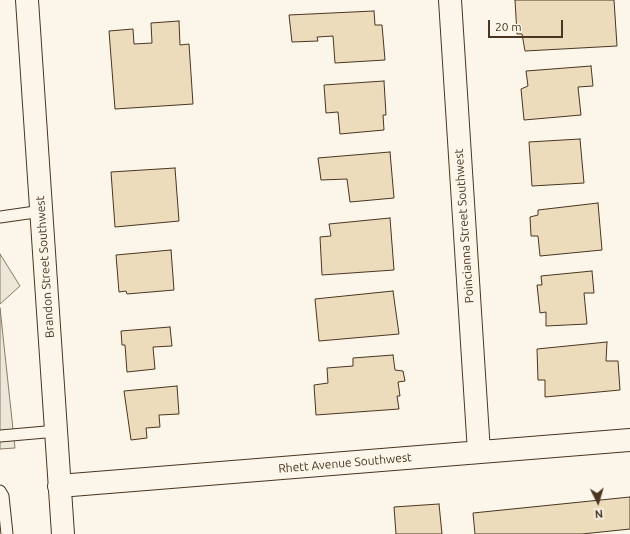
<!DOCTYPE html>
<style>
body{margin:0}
#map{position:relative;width:630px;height:534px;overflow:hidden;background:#fbf6e9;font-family:Ubuntu,sans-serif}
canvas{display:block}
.north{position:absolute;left:578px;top:482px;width:40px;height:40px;-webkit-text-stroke:3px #fbf6e9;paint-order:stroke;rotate:175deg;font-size:11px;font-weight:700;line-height:16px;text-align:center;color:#4a3520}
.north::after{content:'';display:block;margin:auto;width:14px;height:18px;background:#4a3520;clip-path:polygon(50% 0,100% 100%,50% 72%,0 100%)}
.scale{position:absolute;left:488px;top:20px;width:75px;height:18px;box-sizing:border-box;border:2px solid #4a3520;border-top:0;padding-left:5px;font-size:12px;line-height:14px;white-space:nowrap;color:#4a3520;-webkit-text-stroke:3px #fbf6e9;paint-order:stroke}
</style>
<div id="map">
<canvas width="630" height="534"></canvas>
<div class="north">N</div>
<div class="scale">20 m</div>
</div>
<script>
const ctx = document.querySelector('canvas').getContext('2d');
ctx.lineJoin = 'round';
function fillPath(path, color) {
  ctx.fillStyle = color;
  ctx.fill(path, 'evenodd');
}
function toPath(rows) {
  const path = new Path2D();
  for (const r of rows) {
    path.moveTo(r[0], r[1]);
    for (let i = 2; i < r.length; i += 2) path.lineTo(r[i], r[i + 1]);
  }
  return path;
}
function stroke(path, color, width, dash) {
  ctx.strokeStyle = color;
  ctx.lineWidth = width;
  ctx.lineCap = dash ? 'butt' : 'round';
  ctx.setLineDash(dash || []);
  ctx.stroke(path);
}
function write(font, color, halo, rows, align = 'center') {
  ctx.font = font + ' Ubuntu,sans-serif';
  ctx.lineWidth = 3;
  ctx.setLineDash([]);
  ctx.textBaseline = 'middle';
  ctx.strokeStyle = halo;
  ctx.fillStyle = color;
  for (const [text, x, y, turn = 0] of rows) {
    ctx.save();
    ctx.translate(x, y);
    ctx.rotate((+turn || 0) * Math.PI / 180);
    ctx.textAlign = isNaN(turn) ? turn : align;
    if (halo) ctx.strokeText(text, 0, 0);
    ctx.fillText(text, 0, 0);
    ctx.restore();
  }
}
const parking = toPath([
 [0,254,20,286,0,304,0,254],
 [0,308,15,448,0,449,0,308]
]);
fillPath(parking, '#ede7d9');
stroke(parking, '#887966', 1);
const building = toPath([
 [515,0,614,0,617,46,525,51,522,34,517,34,515,0],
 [374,11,375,25,382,25,385,60,335,63,333,36,317,37,318,41,292,42,289,15,374,11],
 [179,21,180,45,189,44,193,104,115,109,109,31,133,29,134,44,152,43,151,23,179,21],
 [591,66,593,86,578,87,581,115,524,120,521,89,528,86,526,71,591,66],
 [384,81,386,115,383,115,384,130,340,134,338,112,326,113,324,85,384,81],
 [580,139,584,183,532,186,529,142,580,139],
 [390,152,394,198,350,202,347,179,321,180,318,158,390,152],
 [175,168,179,221,115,227,111,172,175,168],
 [598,203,602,250,540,256,538,236,531,236,530,217,538,215,538,210,598,203],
 [390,218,394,270,322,275,320,237,331,236,329,224,390,218],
 [171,250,174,290,127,294,126,291,119,292,116,255,171,250],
 [592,271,594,293,584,293,587,324,546,326,546,312,540,313,537,285,542,285,541,276,592,271],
 [393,291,399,334,319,341,315,299,393,291],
 [170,327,172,346,153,347,155,369,127,372,125,345,122,345,121,331,170,327],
 [607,342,606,361,618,361,620,390,545,397,545,380,538,380,537,349,607,342],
 [393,355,395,370,403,371,405,381,398,382,400,396,397,396,399,409,316,415,314,385,328,383,327,368,353,366,353,358,393,355],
 [177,386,179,414,159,415,160,427,146,428,147,438,131,440,124,391,177,386],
 [630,497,630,529,582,534,475,534,473,513,630,497],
 [439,504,442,534,396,534,394,507,439,504]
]);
fillPath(building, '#ecdcbc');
stroke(building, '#4a3520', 1);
const lane = toPath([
 [0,217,42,211],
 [0,436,57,431],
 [0,491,3,496,7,534]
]);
const street = toPath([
 [27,0,63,534],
 [450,0,479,452],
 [59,486,630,440]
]);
stroke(lane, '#4a3520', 13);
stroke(street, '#4a3520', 24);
stroke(lane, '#fbf6e9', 11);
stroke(street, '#fbf6e9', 22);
write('12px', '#4a3520', '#fbf6e9', [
 ["Poincianna Street Southwest",464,226,-94],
 ["Brandon Street Southwest",45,267,-94],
 ["Rhett Avenue Southwest",345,463,-5]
]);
</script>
